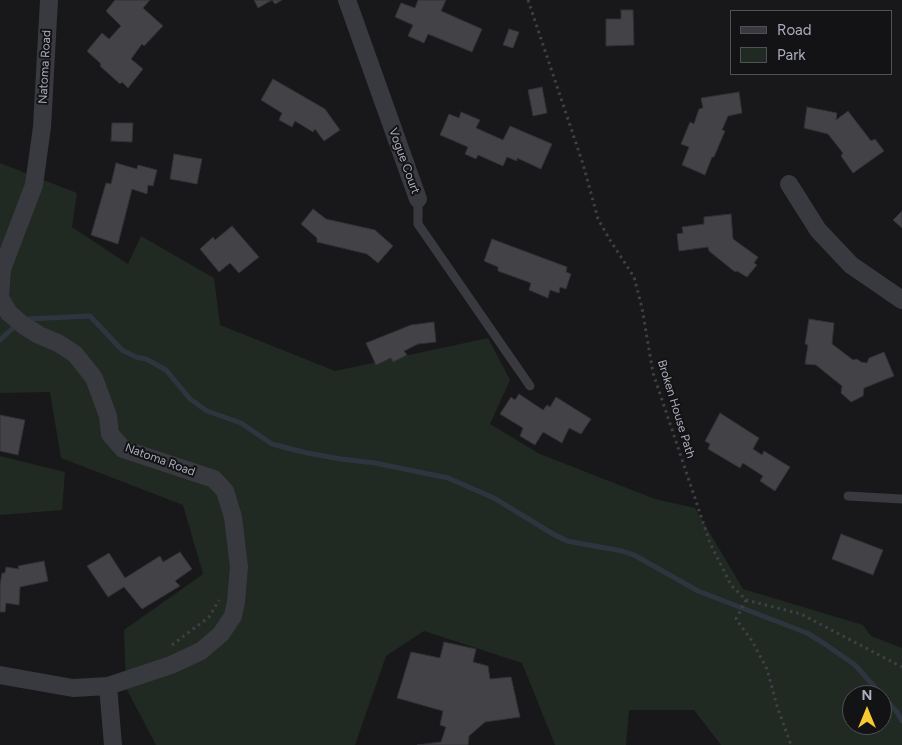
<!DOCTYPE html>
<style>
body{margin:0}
#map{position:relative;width:902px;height:745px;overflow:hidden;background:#18181a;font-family:Figtree,sans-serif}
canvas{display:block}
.legend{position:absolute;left:730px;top:10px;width:162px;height:65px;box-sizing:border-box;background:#131315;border:1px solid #4f5157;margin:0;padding:6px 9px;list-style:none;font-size:15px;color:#aaadbb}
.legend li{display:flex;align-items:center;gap:10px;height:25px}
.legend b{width:25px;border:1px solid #4f5157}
.north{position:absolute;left:842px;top:685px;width:50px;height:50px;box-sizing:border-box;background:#131315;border:1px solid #4f5157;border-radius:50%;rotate:0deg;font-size:14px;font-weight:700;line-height:20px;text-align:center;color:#aaadbb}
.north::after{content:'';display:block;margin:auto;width:18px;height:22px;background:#f8c932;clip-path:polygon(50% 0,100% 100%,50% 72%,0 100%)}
</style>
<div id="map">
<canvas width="902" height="745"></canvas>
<ul class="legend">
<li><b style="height:6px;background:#393940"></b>Road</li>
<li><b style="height:14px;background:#202922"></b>Park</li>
</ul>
<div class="north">N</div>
</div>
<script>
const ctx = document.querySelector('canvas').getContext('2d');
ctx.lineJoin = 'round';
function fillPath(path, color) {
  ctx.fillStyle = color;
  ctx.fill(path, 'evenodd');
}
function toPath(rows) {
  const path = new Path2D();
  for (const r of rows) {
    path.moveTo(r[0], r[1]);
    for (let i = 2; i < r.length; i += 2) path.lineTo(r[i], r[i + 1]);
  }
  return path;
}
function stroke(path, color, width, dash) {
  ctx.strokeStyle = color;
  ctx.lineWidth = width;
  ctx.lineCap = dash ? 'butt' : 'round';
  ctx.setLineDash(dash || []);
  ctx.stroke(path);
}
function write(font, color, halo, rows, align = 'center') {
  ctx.font = font + ' Figtree,sans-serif';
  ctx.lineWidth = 4;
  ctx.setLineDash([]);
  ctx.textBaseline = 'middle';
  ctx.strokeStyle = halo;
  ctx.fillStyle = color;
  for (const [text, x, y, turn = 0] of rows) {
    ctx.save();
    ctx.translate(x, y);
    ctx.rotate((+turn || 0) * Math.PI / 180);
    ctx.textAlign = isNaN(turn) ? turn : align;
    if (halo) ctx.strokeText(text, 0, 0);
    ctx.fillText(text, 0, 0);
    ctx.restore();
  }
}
fillPath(toPath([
 [0,163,77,193,72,227,128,264,141,236,214,278,220,325,335,371,488,338,510,380,490,424,540,454,655,499,695,508,743,589,863,625,871,636,902,648,902,745,721,745,694,710,629,710,626,745,555,745,522,663,424,631,386,656,355,745,156,745,126,688,124,630,203,574,183,505,61,458,50,392,0,393],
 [852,695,882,695,882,725,852,725],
 [0,456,65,472,62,510,0,515]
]), '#202922');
stroke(toPath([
 [28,319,90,316,122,350,136,357,146,359,166,370,190,399,207,411,241,423,272,444,307,453,341,459,375,463,448,478,494,498,553,534,567,541,622,551,634,555,698,591,807,633,822,642,855,665,897,712,902,721],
 [0,340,13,328]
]), '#2d363f', 5);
const building = toPath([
 [115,0,150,0,143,8,163,26,144,46,142,44,131,59,143,69,128,88,122,82,120,84,100,66,101,64,87,51,102,33,109,39,121,26,106,11,115,0],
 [254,0,282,0,275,4,272,0,258,8,254,0],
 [418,0,446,0,441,11,482,29,472,52,428,34,424,43,408,36,413,25,395,17,401,3,415,8,418,0],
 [621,10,633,10,634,45,606,46,606,19,621,19,621,10],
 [509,29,519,32,513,48,503,45,509,29],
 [273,79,325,109,340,130,324,141,315,129,313,132,295,121,292,127,279,120,282,113,261,100,273,79],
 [542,87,547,113,533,116,528,90,542,87],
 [739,92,742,113,728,116,722,130,725,131,714,157,712,157,705,175,682,165,689,147,681,144,690,122,694,124,699,109,703,108,701,98,739,92],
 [807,107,837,113,836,120,848,111,871,141,875,139,884,151,853,173,841,156,843,153,828,134,804,128,807,107],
 [461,112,480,120,476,128,503,140,510,126,552,144,541,169,517,158,517,161,507,157,503,166,478,155,476,159,465,154,468,147,440,135,449,114,459,118,461,112],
 [112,123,133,123,132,142,111,141,112,123],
 [174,154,202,159,197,184,170,179,174,154],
 [116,163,137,169,138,165,157,170,153,186,148,185,147,194,132,189,118,244,91,235,106,183,111,184,116,163],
 [313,209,326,219,375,230,393,246,378,263,367,254,317,242,317,238,301,224,313,209],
 [902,211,902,228,893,220,902,211],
 [731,214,733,239,758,257,754,263,757,265,747,277,737,271,735,272,709,251,708,247,679,251,677,234,683,233,682,227,704,224,704,217,731,214],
 [232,226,259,257,239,273,230,263,219,272,200,249,213,237,215,240,232,226],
 [492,239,567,267,566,272,571,274,566,289,560,287,559,293,550,290,548,298,529,290,531,283,498,271,498,267,484,261,492,239],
 [809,319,834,323,832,344,853,360,857,359,861,362,867,363,869,358,884,352,894,376,864,388,863,396,851,402,841,393,842,386,816,365,805,364,808,345,805,344,809,319],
 [434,322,436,342,418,344,404,351,407,355,393,362,391,358,376,365,366,343,411,325,434,322],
 [519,394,543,410,547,405,550,407,556,397,591,419,581,434,569,428,562,443,543,432,535,445,520,436,523,428,500,414,511,397,515,400,519,394],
 [720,413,759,438,753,449,762,455,764,451,790,467,775,491,760,481,763,476,743,463,740,468,708,449,710,444,705,441,720,413],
 [0,415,25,420,18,455,0,451,0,415],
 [841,534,883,550,873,575,832,559,841,534],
 [180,552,192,569,175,581,180,586,142,609,124,587,108,597,87,566,109,553,125,578,160,556,163,562,180,552],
 [44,561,48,581,20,587,19,605,6,603,5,612,0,612,0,585,2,573,5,573,6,567,19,569,18,566,44,561],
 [444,642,476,649,473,662,488,666,490,679,511,677,520,717,485,722,469,736,468,745,417,745,441,742,446,727,440,725,443,711,397,698,411,652,440,658,444,642]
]);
fillPath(building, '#424247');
stroke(building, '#323236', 1);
stroke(toPath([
 [528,0,583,164,598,219,610,240,634,277,642,308,653,373,710,543,731,585,746,600,801,614,902,667],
 [746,600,736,619,752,641,767,669,777,706,791,745],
 [172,645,209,617,219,600]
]), '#3f4047', 3, [2.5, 4]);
stroke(toPath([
 [418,199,418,224,530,386],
 [848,496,902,499]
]), '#393940', 9);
stroke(toPath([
 [347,0,418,199],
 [789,184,818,230,851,265,902,300],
 [0,675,73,688,108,686,171,665,201,651,221,634,233,616,236,602,239,567,233,517,225,491,214,479,123,449,110,434,108,416,94,378,75,354,58,343,39,335,23,325,9,313,0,298,2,269,34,185,42,127,49,0],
 [108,686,113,745]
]), '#393940', 18);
write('12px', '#aaadbb', '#131315', [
 ["Natoma Road",45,67,-87],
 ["Vogue Court",404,161,70],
 ["Broken House Path",676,409,73],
 ["Natoma Road",160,460,20]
]);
</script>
